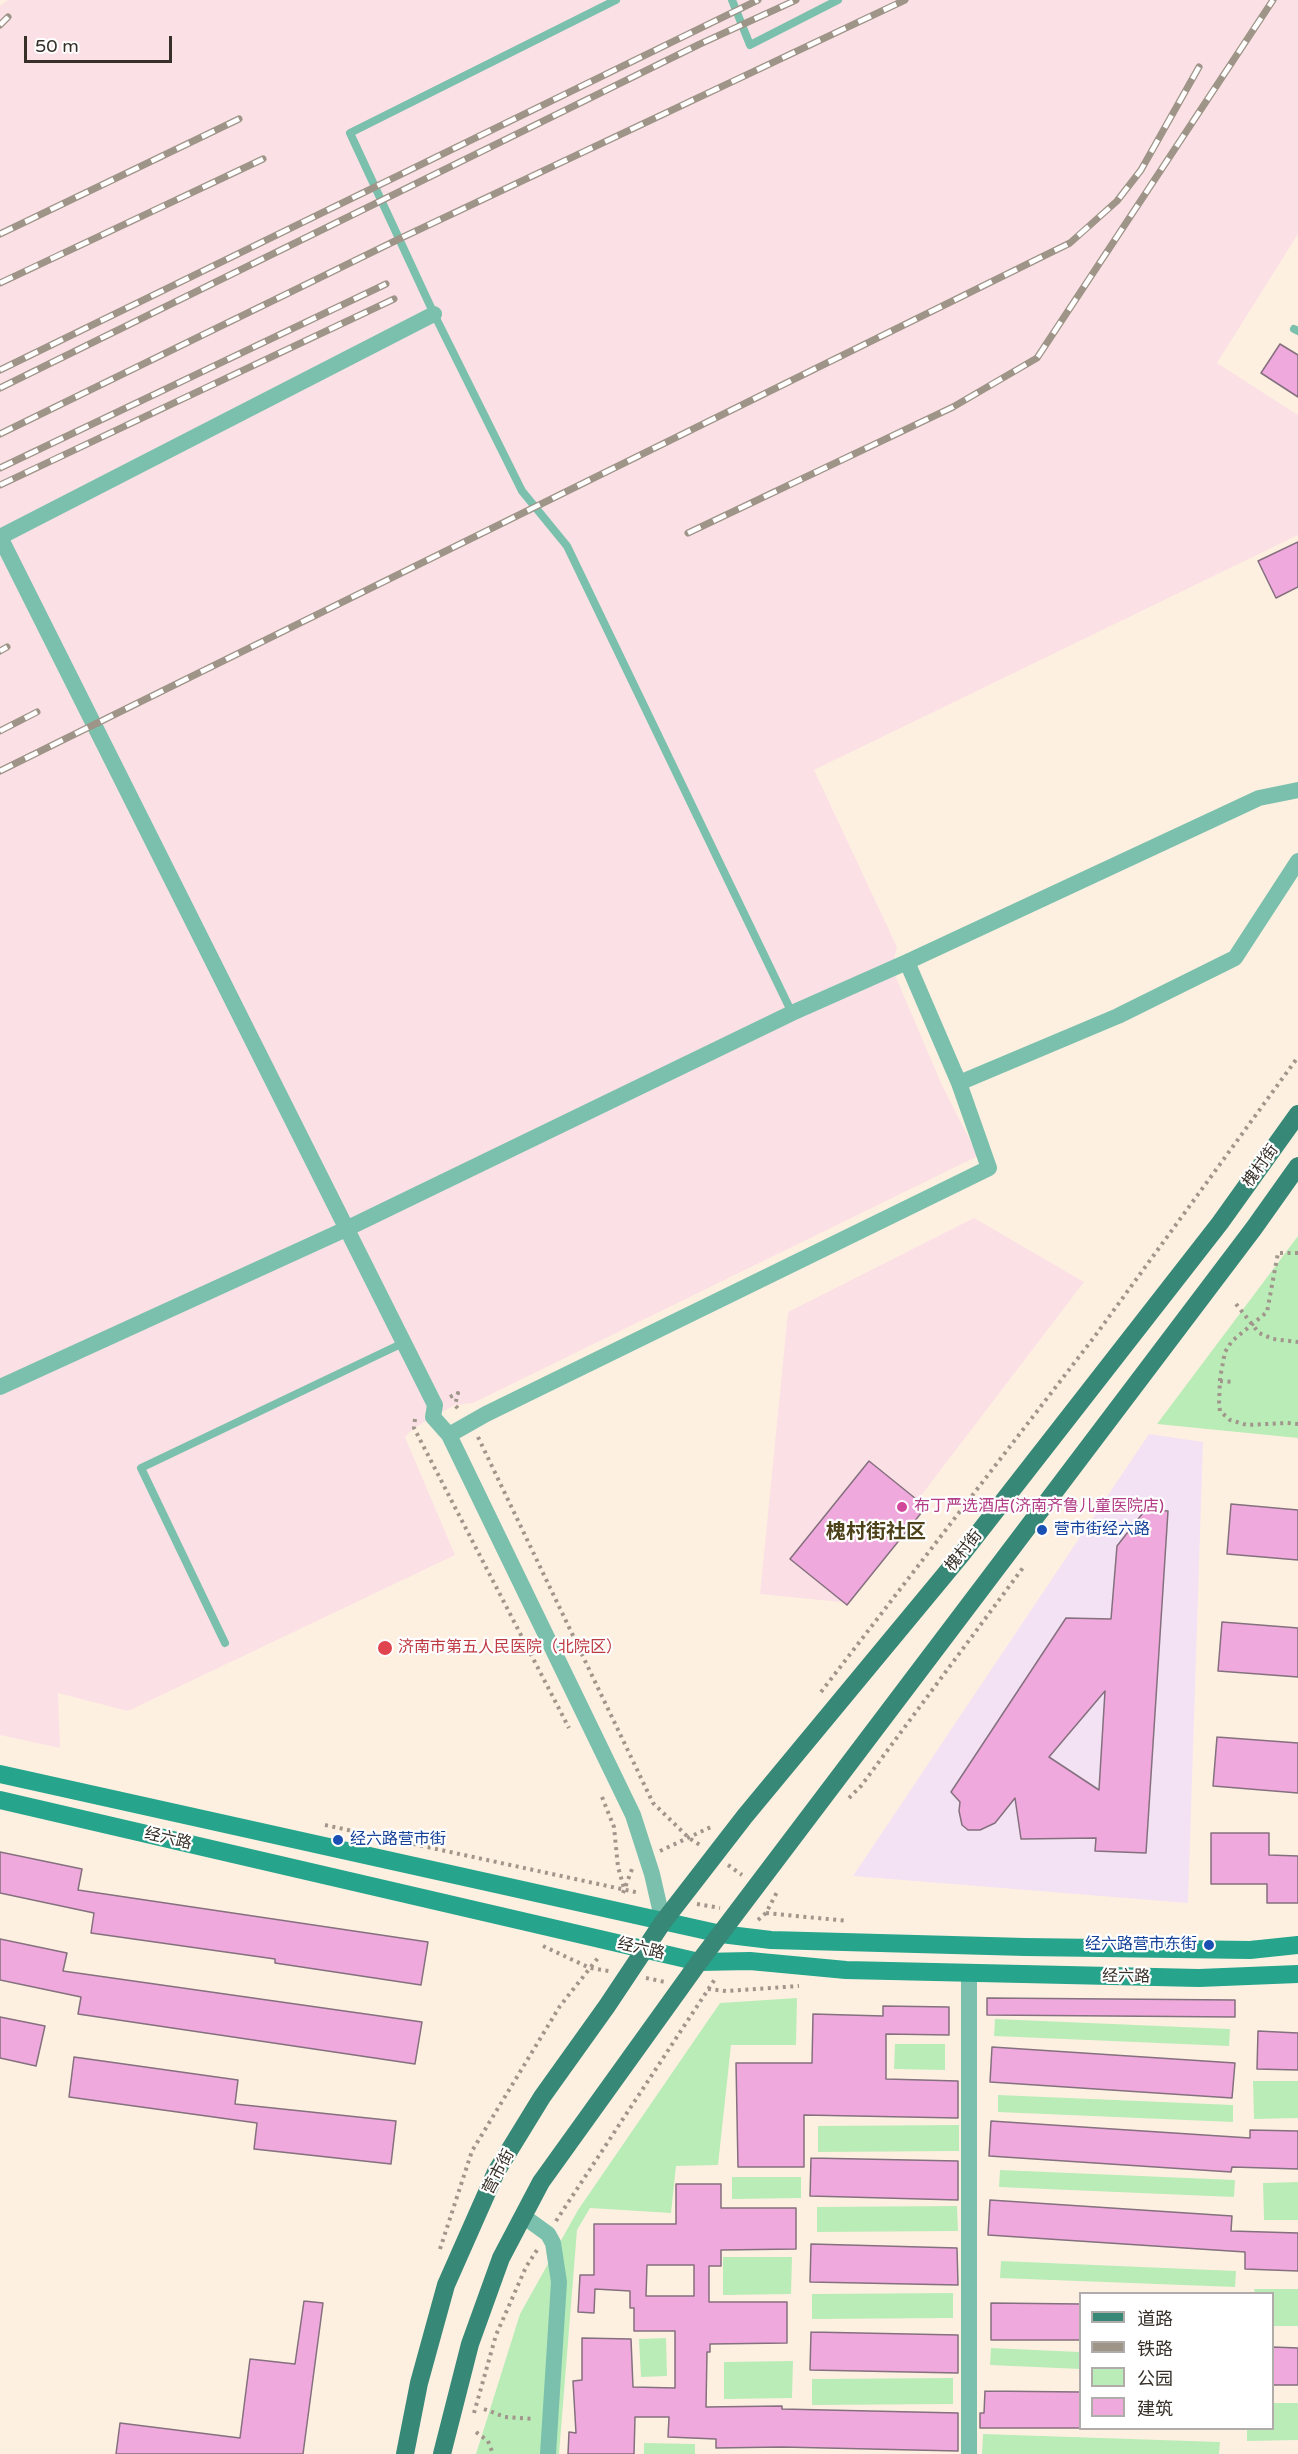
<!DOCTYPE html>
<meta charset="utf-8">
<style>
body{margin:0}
#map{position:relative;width:1298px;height:2454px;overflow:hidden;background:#fef0e1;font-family:"Varela Round","Noto Sans SC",sans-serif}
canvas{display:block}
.legend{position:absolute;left:1079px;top:2292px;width:195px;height:138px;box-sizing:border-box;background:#fff;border:2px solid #afaca9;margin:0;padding:8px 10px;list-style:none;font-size:18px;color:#373029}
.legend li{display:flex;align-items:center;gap:12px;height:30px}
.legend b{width:30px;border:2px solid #afaca9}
.scale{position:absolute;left:24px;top:36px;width:148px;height:27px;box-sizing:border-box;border:3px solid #373029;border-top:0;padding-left:8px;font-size:18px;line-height:21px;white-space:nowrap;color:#373029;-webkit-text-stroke:4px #fff;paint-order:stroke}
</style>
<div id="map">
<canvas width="1298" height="2454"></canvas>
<ul class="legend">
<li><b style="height:8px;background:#378876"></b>道路</li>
<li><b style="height:8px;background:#9e9488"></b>铁路</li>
<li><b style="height:16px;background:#baecb8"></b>公园</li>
<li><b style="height:16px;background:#f0a9dc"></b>建筑</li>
</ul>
<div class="scale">50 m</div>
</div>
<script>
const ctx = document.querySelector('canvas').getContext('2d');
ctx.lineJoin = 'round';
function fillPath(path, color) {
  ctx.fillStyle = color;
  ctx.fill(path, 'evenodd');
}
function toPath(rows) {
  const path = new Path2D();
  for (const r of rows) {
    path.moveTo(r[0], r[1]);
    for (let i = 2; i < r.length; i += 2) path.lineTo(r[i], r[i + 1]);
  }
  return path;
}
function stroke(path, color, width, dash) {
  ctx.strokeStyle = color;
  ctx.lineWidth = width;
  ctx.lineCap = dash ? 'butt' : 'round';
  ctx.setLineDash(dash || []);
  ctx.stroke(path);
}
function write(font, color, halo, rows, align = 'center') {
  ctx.font = font + ' "Varela Round","Noto Sans SC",sans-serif';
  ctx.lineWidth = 4.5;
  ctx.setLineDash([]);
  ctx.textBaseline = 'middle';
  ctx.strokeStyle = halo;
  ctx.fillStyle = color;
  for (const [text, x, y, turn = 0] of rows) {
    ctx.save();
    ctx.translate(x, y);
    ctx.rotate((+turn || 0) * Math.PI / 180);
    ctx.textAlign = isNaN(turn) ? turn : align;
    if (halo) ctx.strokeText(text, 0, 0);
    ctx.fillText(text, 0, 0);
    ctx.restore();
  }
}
fillPath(toPath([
 [1149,1434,1203,1442,1188,1903,853,1876]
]), '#f3e2f4');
fillPath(toPath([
 [8,0,1298,0,1298,234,1217,363,1298,415,1298,535,814,770,897,947,892,968,942,1085,978,1156,473,1403,455,1405,414,1428,405,1437,455,1555,128,1711,58,1693,60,1748,0,1735,0,6],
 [974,1218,1084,1282,840,1602,760,1594,788,1312]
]), '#fbe1e5');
fillPath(toPath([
 [1298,1236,1298,1438,1157,1424],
 [797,1998,796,2045,731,2045,718,2165,676,2166,671,2213,590,2208,577,2230,559,2454,476,2454,520,2314,578,2210,720,2003],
 [995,2019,1230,2029,1229,2046,994,2036],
 [895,2044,945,2044,945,2070,894,2069],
 [1253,2081,1298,2081,1298,2118,1254,2119],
 [998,2095,1233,2105,1233,2122,998,2112],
 [959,2125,959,2151,818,2152,818,2126],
 [1000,2170,1235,2180,1234,2197,999,2187],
 [732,2177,801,2177,801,2198,732,2199],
 [1298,2182,1298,2220,1264,2220,1263,2183],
 [957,2206,958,2231,817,2232,817,2207],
 [723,2257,792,2257,791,2294,723,2295],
 [1001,2261,1236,2271,1235,2287,1000,2278],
 [1254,2289,1298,2289,1298,2326,1273,2326,1272,2294,1255,2293],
 [953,2293,953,2318,812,2319,812,2294],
 [666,2338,667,2376,641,2377,639,2339],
 [991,2348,1080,2352,1080,2369,990,2365],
 [793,2361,792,2398,724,2399,724,2362],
 [953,2378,953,2404,812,2405,812,2379],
 [1273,2403,1298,2403,1298,2440,1247,2441,1247,2429,1272,2428],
 [983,2434,1220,2442,1219,2454,982,2454],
 [644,2443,695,2444,695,2454,644,2454]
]), '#baecb8');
const building = toPath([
 [1280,344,1298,355,1298,397,1261,373,1280,344],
 [1298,542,1298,587,1276,598,1258,561,1298,542],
 [869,1461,926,1507,847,1605,790,1559,869,1461],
 [1231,1504,1298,1510,1298,1560,1227,1554,1231,1504],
 [1146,1509,1168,1511,1146,1853,1095,1851,1096,1838,1021,1839,1015,1798,995,1823,980,1830,968,1830,962,1825,959,1811,960,1802,951,1792,1066,1618,1111,1619,1117,1546,1146,1509],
 [1105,1691,1099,1790,1049,1757,1105,1691],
 [1222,1622,1298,1628,1298,1677,1218,1671,1222,1622],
 [1217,1737,1298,1743,1298,1793,1213,1786,1217,1737],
 [1211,1833,1269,1833,1269,1855,1298,1856,1298,1903,1267,1903,1267,1884,1211,1884,1211,1833],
 [0,1852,82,1869,78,1890,428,1942,421,1985,275,1963,275,1959,91,1933,94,1913,0,1893,0,1852],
 [0,1939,67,1953,63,1971,422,2022,415,2064,78,2014,81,1997,0,1980,0,1939],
 [987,1998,1235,2000,1235,2017,987,2015,987,1998],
 [883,2006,949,2007,949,2035,886,2034,886,2079,958,2081,958,2118,804,2115,804,2167,738,2167,736,2063,812,2063,813,2014,883,2016,883,2006],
 [0,2017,45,2026,36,2066,0,2058,0,2017],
 [1258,2031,1298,2033,1298,2070,1257,2069,1258,2031],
 [992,2047,1235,2063,1232,2098,990,2082,992,2047],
 [74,2057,238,2080,235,2104,396,2121,391,2164,254,2149,257,2123,69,2097,74,2057],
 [991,2121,1250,2138,1250,2130,1298,2131,1298,2169,1232,2167,1231,2172,989,2156,991,2121],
 [811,2158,958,2161,958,2200,810,2196,811,2158],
 [676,2184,721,2184,721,2208,796,2208,796,2249,721,2250,721,2266,709,2266,709,2302,787,2302,787,2343,710,2344,710,2352,707,2352,706,2407,782,2406,782,2409,958,2413,958,2451,782,2447,716,2448,716,2439,668,2437,669,2417,635,2417,634,2454,568,2454,569,2432,576,2433,573,2381,582,2380,582,2338,631,2339,633,2387,675,2388,675,2331,634,2331,634,2308,630,2308,630,2291,595,2289,594,2313,578,2312,580,2275,594,2275,594,2224,676,2224,676,2184],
 [647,2265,694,2265,694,2296,646,2296,647,2265],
 [990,2200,1232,2216,1231,2231,1298,2233,1298,2271,1245,2269,1245,2252,988,2235,990,2200],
 [811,2244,957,2248,958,2285,810,2282,811,2244],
 [304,2301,323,2303,303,2454,116,2454,120,2423,240,2438,250,2359,295,2364,304,2301],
 [991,2303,1080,2304,1080,2340,991,2340,991,2303],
 [811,2332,958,2335,958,2373,810,2370,811,2332],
 [1272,2347,1298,2348,1298,2385,1272,2385,1272,2347],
 [985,2391,1080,2392,1080,2428,980,2428,980,2413,984,2413,985,2391]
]);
fillPath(building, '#f0a9dc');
stroke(building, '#84707e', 1.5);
stroke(toPath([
 [1298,1253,1278,1253,1267,1312,1232,1341,1225,1352,1220,1378,1219,1404,1220,1411,1230,1420,1247,1425,1287,1423,1298,1424],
 [1236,1304,1259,1333,1273,1339,1298,1342],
 [1220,1381,1234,1382],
 [450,1397,458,1393,455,1405,460,1411],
 [415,1419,414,1428,569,1728],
 [478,1437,653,1803,689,1838,700,1845],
 [821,1692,1095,1336,1298,1057],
 [602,1797,614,1827,618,1867,624,1888],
 [849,1798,861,1786,1025,1565],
 [325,1825,640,1893],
 [660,1851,713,1826],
 [728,1865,742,1875],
 [623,1893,632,1869],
 [697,1904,720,1908],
 [766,1913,848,1921],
 [758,1920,766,1913,777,1892],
 [543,1946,590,1968,609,1971],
 [646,1978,665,1982],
 [708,1989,726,1991,799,1986],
 [556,2221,715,1979],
 [440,2249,472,2151,560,2006,598,1958],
 [484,2409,505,2417,533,2419],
 [474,2413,496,2335,526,2267,537,2250],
 [476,2432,488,2441,493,2454]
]), '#a1968b', 4, [3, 4.5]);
stroke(toPath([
 [616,0,350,133,434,314,522,491,567,546,792,1013],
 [732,0,750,45,838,0],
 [1294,329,1298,331],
 [225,1643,141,1468,403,1343]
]), '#7bc0ad', 8);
stroke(toPath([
 [0,537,435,1405,433,1417,449,1435,633,1815,652,1874,663,1922],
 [0,537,434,314],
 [907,962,959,1083],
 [0,1387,346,1229,792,1013,907,962,1259,798,1298,790],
 [449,1435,486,1414,989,1168,959,1083,1118,1016,1235,958,1298,861],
 [969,1973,969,2454],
 [523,2216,548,2234,553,2243,559,2282,548,2454]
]), '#7bc0ad', 16);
stroke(toPath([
 [0,1774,721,1934,771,1940,1025,1947,1250,1950,1298,1945],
 [0,1800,699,1962,750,1961,846,1970,1199,1978,1298,1974]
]), '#26a58c', 18);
stroke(toPath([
 [405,2454,419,2383,446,2285,496,2172,542,2097,607,2006,663,1922,745,1816,962,1554,1220,1223,1298,1114],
 [442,2454,470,2344,501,2258,541,2182,699,1962,1254,1228,1298,1166]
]), '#378876', 18);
const rail = toPath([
 [0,25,8,17],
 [0,234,239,119],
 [0,283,263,159],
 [0,370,758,0],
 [0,388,700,44,796,0],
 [0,434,399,239,905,0],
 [0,468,386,284],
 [0,485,394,299],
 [688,533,953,407,1037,358,1273,0],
 [0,651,7,647],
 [0,731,37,712],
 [0,771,1070,243,1117,201,1141,170,1199,67]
]);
stroke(rail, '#9e9488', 7);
stroke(rail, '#fff', 4.5, [14]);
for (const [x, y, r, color] of [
 [902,1507,6,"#d1479c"],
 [1042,1530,6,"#1a4fb4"],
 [385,1648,8,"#e0444e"],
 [338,1840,6,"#1a4fb4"],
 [1209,1945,6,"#1a4fb4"]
]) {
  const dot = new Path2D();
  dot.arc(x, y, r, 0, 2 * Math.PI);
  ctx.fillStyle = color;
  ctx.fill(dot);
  stroke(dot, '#fff', 2);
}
write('16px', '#373029', '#fff', [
 ["槐村街",1261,1166,-54],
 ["槐村街",964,1551,-51],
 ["经六路",168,1839,13],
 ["经六路",641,1949,13],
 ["经六路",1126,1977,1],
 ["营市街",499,2172,-62]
]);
write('16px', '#b23c85', '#fff', [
 ["布丁严选酒店(济南齐鲁儿童医院店)",914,1507]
], 'left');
write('16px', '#164399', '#fff', [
 ["营市街经六路",1054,1530],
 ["经六路营市街",350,1840],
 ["经六路营市东街",1197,1945,"right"]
], 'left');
write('16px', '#be3a42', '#fff', [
 ["济南市第五人民医院（北院区）",398,1648]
], 'left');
write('bold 20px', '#4c4119', '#fff', [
 ["槐村街社区",876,1533]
]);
</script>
